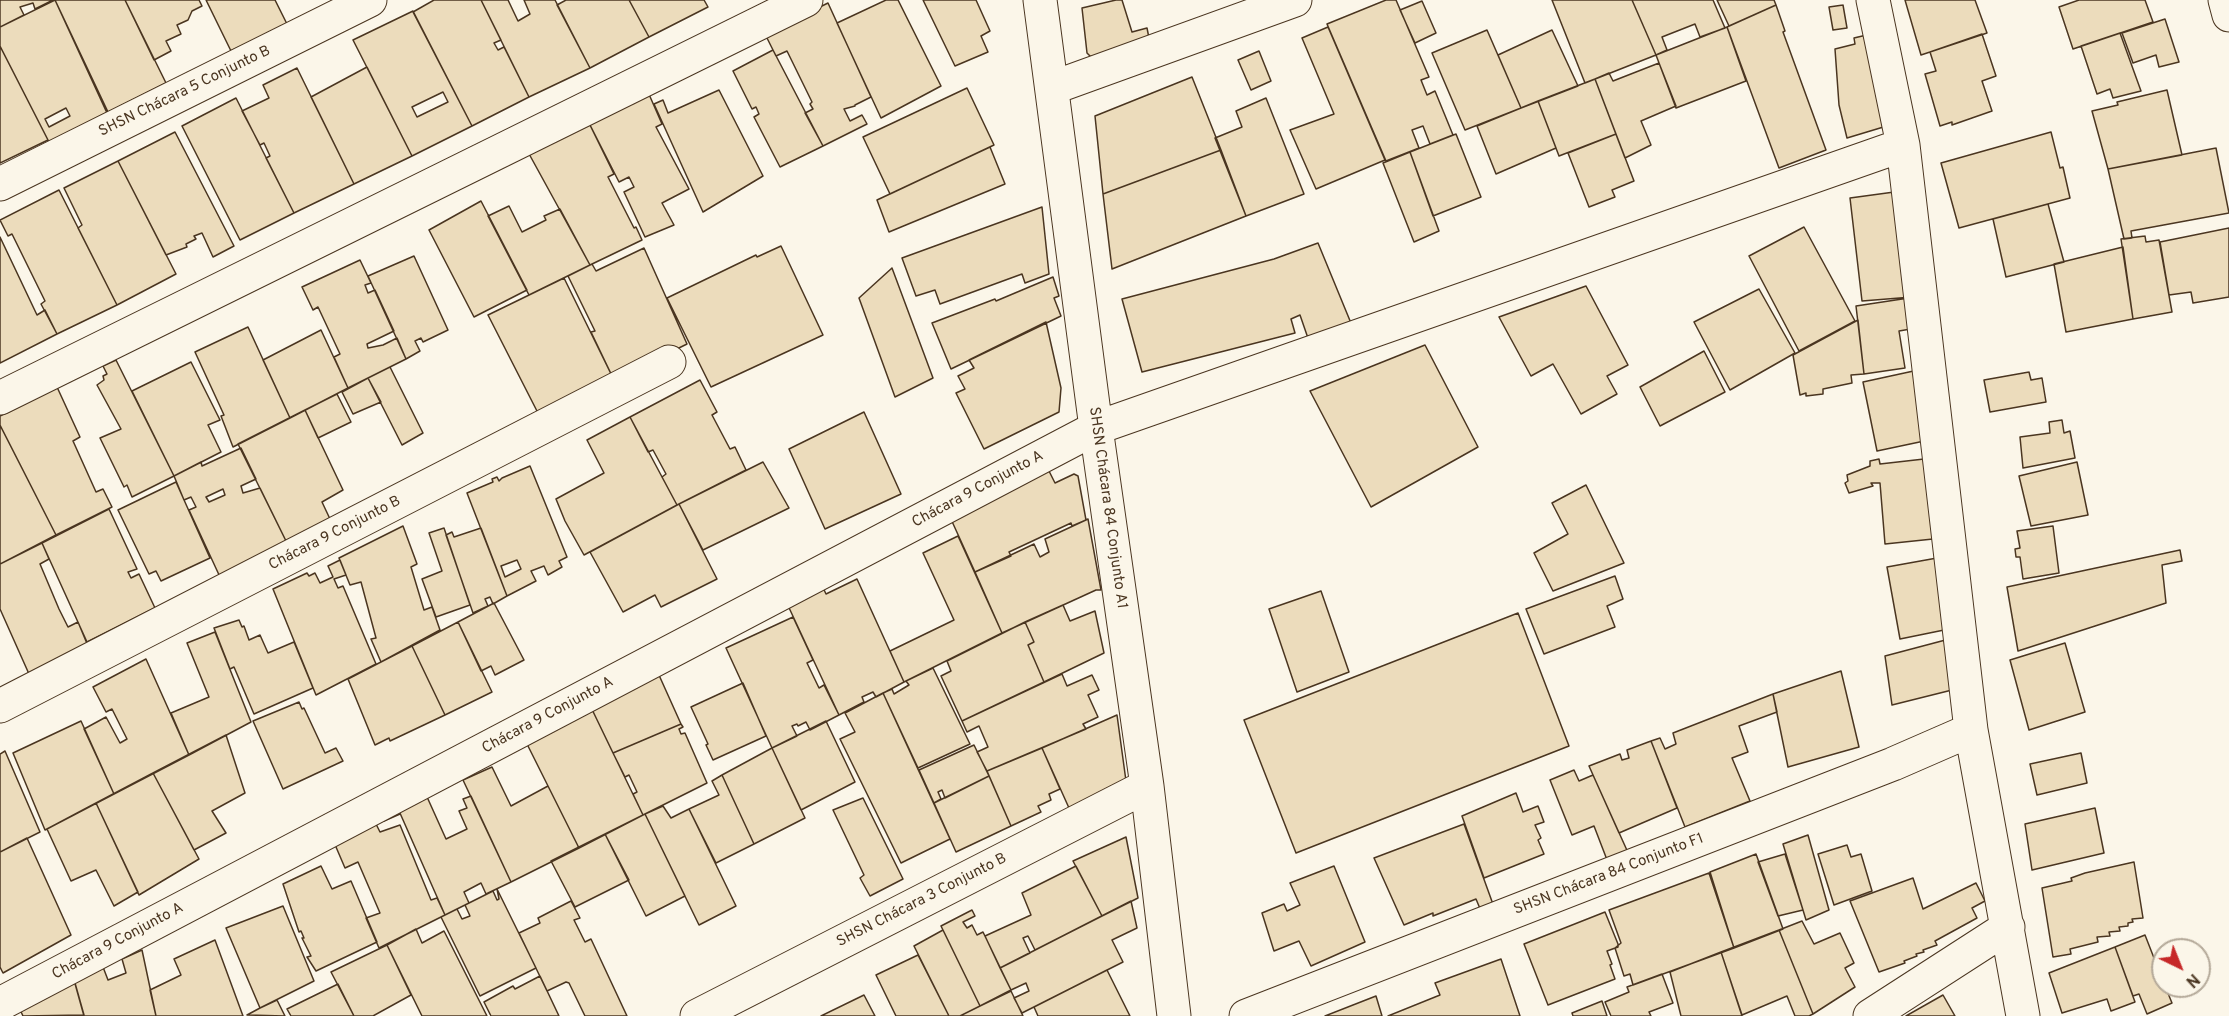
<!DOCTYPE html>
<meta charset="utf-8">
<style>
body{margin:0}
#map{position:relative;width:2229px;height:1016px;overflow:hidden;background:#fbf6e9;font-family:Overpass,sans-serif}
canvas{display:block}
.north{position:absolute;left:2151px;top:938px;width:60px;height:60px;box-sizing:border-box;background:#fbf6e9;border:2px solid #b4a999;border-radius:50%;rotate:137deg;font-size:16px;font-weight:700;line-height:24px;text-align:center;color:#4a3520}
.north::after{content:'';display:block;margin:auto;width:21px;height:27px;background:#c62828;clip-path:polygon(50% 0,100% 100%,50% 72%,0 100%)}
</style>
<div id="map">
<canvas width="2229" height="1016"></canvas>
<div class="north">N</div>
</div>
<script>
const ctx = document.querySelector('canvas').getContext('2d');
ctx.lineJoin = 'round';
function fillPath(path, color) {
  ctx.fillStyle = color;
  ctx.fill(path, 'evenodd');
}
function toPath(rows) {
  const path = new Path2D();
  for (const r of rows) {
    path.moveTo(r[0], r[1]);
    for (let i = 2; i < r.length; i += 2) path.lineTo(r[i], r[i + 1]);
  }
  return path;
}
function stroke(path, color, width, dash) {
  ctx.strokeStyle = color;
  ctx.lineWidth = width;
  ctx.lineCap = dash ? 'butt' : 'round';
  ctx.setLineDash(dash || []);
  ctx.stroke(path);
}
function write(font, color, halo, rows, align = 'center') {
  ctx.font = font + ' Overpass,sans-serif';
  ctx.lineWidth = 4.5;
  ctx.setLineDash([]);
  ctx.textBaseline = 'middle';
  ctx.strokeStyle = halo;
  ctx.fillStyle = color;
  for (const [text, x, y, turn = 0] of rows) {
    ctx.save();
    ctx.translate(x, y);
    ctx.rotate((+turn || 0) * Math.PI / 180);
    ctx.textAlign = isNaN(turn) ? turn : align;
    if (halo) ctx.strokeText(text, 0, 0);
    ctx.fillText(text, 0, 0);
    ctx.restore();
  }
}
const building = toPath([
 [0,0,53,0,35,9,33,3,20,7,24,15,0,27,0,0],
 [55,0,108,112,49,142,0,46,0,27,55,0],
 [66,108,70,116,49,127,45,119,66,108],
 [55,0,125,0,166,83,107,113,55,0],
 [125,0,199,0,202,6,192,11,188,20,177,25,181,34,166,41,171,51,154,60,125,0],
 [206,0,275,0,287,24,231,51,206,0],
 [434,0,481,0,501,40,494,43,498,50,504,47,529,97,472,126,413,12,434,0],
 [481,0,508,0,518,21,530,14,524,0,555,0,590,68,529,97,481,0],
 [566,0,629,0,649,37,590,68,557,5,566,0],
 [629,0,704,0,708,7,649,37,629,0],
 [886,0,898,0,941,86,881,118,837,23,886,0],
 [923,0,976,0,990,31,981,36,988,52,955,66,923,0],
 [1116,0,1122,0,1132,32,1147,28,1149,38,1092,58,1087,53,1082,8,1116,0],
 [1386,0,1396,0,1429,77,1421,80,1427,95,1435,91,1453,135,1430,144,1423,126,1412,130,1419,148,1386,161,1327,24,1386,0],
 [1552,0,1632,0,1656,55,1585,83,1552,0],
 [1632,0,1713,0,1725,28,1700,37,1695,24,1662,37,1667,50,1656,55,1632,0],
 [1717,0,1774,0,1776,5,1729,26,1717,0],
 [1905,0,1975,0,1987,33,1921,55,1905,0],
 [2079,0,2145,0,2153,22,2073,49,2059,7,2079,0],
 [1422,1,1436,33,1415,43,1400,10,1422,1],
 [828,3,871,97,855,105,855,106,844,109,850,121,862,115,867,124,823,146,805,113,813,109,810,104,812,102,787,51,776,56,765,34,828,3],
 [1776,5,1785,31,1783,32,1826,150,1779,168,1727,27,1776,5],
 [1843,5,1847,28,1833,30,1829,7,1843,5],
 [413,11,472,126,412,156,353,40,413,11],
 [443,92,448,102,417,117,412,107,443,92],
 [2165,19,2179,62,2159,67,2156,55,2133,63,2122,33,2165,19],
 [1328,27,1385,160,1316,189,1290,130,1334,114,1302,38,1328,27],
 [1727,27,1746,81,1676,108,1656,55,1727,27],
 [1487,30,1521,108,1465,130,1432,53,1487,30],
 [1552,30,1578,86,1521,108,1498,55,1552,30],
 [1879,32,1900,122,1847,138,1839,105,1835,49,1855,44,1854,38,1879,32],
 [2120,33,2141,91,2113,98,2110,89,2097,94,2081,46,2120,33],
 [1982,34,1996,76,1982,81,1992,111,1952,125,1952,122,1940,126,1925,74,1936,71,1930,52,1982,34],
 [0,46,48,140,0,163,0,46],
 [773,50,823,146,780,167,754,117,759,114,756,107,752,109,733,71,773,50],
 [1259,51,1271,81,1251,90,1238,60,1259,51],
 [1659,63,1676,106,1641,121,1651,145,1625,158,1595,79,1609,73,1613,81,1659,63],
 [367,67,412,156,354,184,311,97,367,67],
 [297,68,354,184,294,213,266,158,270,156,264,143,260,145,242,111,269,98,263,85,297,68],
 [1192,77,1221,150,1103,194,1095,116,1192,77],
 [1595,79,1616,134,1559,156,1538,101,1595,79],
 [967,88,994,145,890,194,863,137,967,88],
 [719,90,763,176,703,212,654,104,663,100,668,113,719,90],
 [2167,90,2182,155,2108,169,2092,111,2118,105,2117,102,2167,90],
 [648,92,662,124,656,127,689,189,662,203,674,225,645,237,624,192,634,187,629,177,619,182,588,121,648,92],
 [236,98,294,213,240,240,182,126,236,98],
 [1266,98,1304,194,1246,216,1215,138,1242,127,1236,111,1266,98],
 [1538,101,1556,148,1496,174,1477,126,1538,101],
 [588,121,614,174,608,177,634,228,636,227,642,240,590,265,528,152,588,121],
 [175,132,234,246,213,257,202,233,194,236,196,239,186,244,187,247,166,255,118,161,175,132],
 [2051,132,2060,168,2063,167,2070,198,1959,228,1941,163,2051,132],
 [1456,134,1481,197,1433,216,1410,152,1456,134],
 [1616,134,1634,181,1612,190,1615,197,1589,207,1568,153,1616,134],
 [990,147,1005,184,889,232,877,200,990,147],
 [2216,148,2229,213,2131,231,2132,238,2124,239,2108,169,2216,148],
 [1221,150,1246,216,1112,269,1103,194,1221,150],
 [1410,152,1439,231,1414,242,1383,163,1410,152],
 [118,161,176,274,117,305,78,228,82,225,64,188,118,161],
 [59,190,117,305,57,334,41,304,45,301,12,234,8,236,0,220,59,190],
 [1909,190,1912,297,1862,301,1850,198,1909,190],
 [481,201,527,290,474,317,429,230,481,201],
 [2048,204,2064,262,2006,277,1993,219,2048,204],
 [509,206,522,232,546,220,544,216,560,209,590,265,529,295,488,216,509,206],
 [1042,207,1049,274,1025,283,1022,274,940,304,935,290,916,296,902,258,1042,207],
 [1804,227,1855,321,1799,351,1749,256,1804,227],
 [2229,228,2229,297,2193,303,2191,292,2169,295,2160,242,2229,228],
 [2145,236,2146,242,2159,240,2172,312,2133,319,2121,239,2145,236],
 [0,237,37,315,45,310,57,334,0,363,0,237],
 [1318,243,1353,328,1310,344,1300,315,1291,319,1295,333,1142,372,1122,299,1274,259,1318,243],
 [781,246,823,335,711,387,667,298,756,255,757,257,781,246],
 [2123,247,2133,319,2066,332,2054,264,2123,247],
 [644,248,687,344,614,380,591,332,595,331,568,276,592,264,596,271,644,248],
 [414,256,448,330,423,342,421,338,415,341,420,351,406,359,368,276,414,256],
 [360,260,371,283,365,285,368,293,375,290,394,331,367,344,368,348,383,345,397,338,406,359,348,388,334,357,340,354,318,307,313,310,302,287,360,260],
 [892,268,933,378,895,397,859,298,892,268],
 [1053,277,1059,296,1054,298,1061,316,951,369,932,323,995,299,996,301,1053,277],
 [564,278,613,378,539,415,488,315,564,278],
 [1586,286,1628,365,1607,376,1617,394,1581,414,1553,364,1531,376,1499,317,1586,286],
 [1759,289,1795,353,1730,390,1694,322,1759,289],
 [1922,296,1928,326,1899,331,1905,368,1864,374,1856,306,1922,296],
 [1858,320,1864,374,1851,375,1852,383,1823,389,1823,394,1806,396,1806,393,1800,395,1793,355,1858,320],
 [1046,322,1061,388,1059,412,984,449,956,393,965,389,958,376,974,368,969,360,1046,322],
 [248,327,290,418,233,447,221,416,224,415,195,352,248,327],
 [321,330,348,388,290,418,263,360,321,330],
 [1425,345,1478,447,1371,507,1310,391,1425,345],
 [1704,351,1725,392,1660,426,1640,387,1704,351],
 [116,360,174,476,132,497,127,485,124,487,100,438,121,429,97,385,104,380,103,376,107,374,103,366,116,360],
 [191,362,220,420,208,425,221,452,174,476,132,391,191,362],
 [390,367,423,433,402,445,368,378,390,367],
 [1932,367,1929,440,1877,451,1863,382,1932,367],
 [2029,372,2031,380,2042,378,2046,402,1990,412,1984,380,2029,372],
 [368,378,381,402,353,414,342,392,368,378],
 [700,380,717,412,712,415,730,449,735,447,746,470,677,505,662,477,666,474,653,450,648,452,630,417,700,380],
 [57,387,80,437,73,441,96,492,103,489,112,507,56,535,0,425,0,416,57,387],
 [337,394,351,422,318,438,305,410,337,394],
 [305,410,343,490,322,502,330,519,287,543,238,444,305,410],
 [864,412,901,494,825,529,789,449,864,412],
 [630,417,677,505,584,555,565,521,556,499,604,473,587,440,630,417],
 [2062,420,2064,433,2070,431,2075,458,2023,468,2020,437,2050,433,2049,422,2062,420],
 [0,425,56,535,0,564,0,425],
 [241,448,256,479,241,486,243,493,260,488,287,543,220,577,189,510,196,507,191,497,184,500,174,476,201,462,202,466,241,448],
 [223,489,225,495,209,502,206,497,223,489],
 [1879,459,1880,464,1924,459,1933,539,1885,544,1880,483,1871,483,1873,486,1849,493,1845,483,1848,481,1847,475,1870,466,1870,461,1879,459],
 [763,462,789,508,703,550,679,504,763,462],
 [2077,462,2088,515,2031,526,2019,476,2077,462],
 [1046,465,1055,483,1074,474,1078,476,1086,520,1072,526,1071,523,1009,552,1011,556,975,572,950,517,1046,465],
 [530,466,567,557,559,561,562,567,548,575,544,566,531,571,536,581,507,596,467,493,493,482,492,479,497,477,499,481,502,478,530,466],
 [517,560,521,569,505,577,501,566,517,560],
 [176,482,210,558,161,581,156,571,149,574,118,510,176,482],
 [1586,485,1624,563,1553,591,1534,553,1568,534,1552,503,1586,485],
 [679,504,717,579,661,607,655,595,623,612,590,552,679,504],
 [109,509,137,569,128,572,131,578,139,574,155,608,87,642,42,543,109,509],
 [1088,519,1101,590,1096,590,1002,633,975,572,1034,544,1040,557,1049,552,1045,539,1088,519],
 [403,526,417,564,411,567,424,610,432,607,440,630,381,662,371,639,376,638,361,582,350,585,339,558,403,526],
 [2053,526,2059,573,2023,579,2020,557,2016,557,2015,549,2020,548,2017,531,2053,526],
 [444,528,470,605,436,617,422,579,442,571,429,533,444,528],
 [481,528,507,596,493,604,490,597,485,599,488,606,473,613,446,535,452,532,454,537,481,528],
 [958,536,1002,633,904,682,890,651,954,620,923,553,958,536],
 [42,543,49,559,40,564,59,609,68,627,78,622,88,646,29,674,0,609,0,564,42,543],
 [2180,550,2182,561,2162,565,2166,603,2018,651,2007,587,2180,550],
 [1937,558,1949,629,1900,639,1887,567,1937,558],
 [340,560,346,575,334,579,338,588,343,586,376,664,316,695,273,589,307,573,309,576,315,573,320,583,333,577,328,566,340,560],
 [1615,576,1623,599,1607,606,1615,627,1544,654,1526,609,1615,576],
 [857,579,904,682,876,697,873,692,862,697,864,702,839,715,784,597,820,581,826,594,857,579],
 [1321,591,1349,672,1297,692,1269,609,1321,591],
 [494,603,524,660,495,675,491,666,481,671,458,622,494,603],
 [1063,605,1070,621,1095,611,1104,653,1044,682,1028,645,1034,642,1025,622,1063,605],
 [1518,613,1569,746,1296,853,1244,720,1518,613],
 [793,617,813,660,807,663,819,688,824,685,839,715,810,730,806,722,798,726,797,724,792,726,797,736,772,748,726,648,793,617],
 [239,620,242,627,244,626,249,640,260,635,268,653,294,642,313,688,254,714,234,667,230,669,214,628,239,620],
 [458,622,492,692,445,715,412,646,458,622],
 [1025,622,1034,642,1028,645,1044,682,962,721,941,676,951,671,947,661,1025,622],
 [215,632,251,722,189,755,171,713,209,697,187,643,215,632],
 [1953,638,1960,688,1892,705,1885,656,1953,638],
 [2065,643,2085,712,2029,730,2010,660,2065,643],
 [412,646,445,715,390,741,389,738,375,745,348,679,412,646],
 [146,659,189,755,114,794,84,729,106,717,120,743,127,739,112,709,106,712,93,687,146,659],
 [654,664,681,724,613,753,587,699,654,664],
 [933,668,970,744,918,768,883,693,892,689,894,694,909,685,906,681,933,668],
 [1841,671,1859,747,1788,767,1773,694,1841,671],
 [1062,674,1067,686,1092,675,1099,690,1088,695,1098,717,1083,724,1086,729,987,771,977,752,988,747,979,726,967,732,962,721,1062,674],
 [743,683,766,736,713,760,706,745,708,744,691,707,743,683],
 [883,693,950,839,901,863,840,739,855,732,845,713,883,693],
 [1773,694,1777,712,1739,726,1748,752,1732,758,1750,801,1685,827,1651,741,1660,738,1665,749,1676,744,1673,733,1773,694],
 [586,697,643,815,579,848,520,730,586,697],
 [299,702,302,709,304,708,325,753,336,748,343,761,283,789,253,721,299,702],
 [1117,715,1126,781,1069,808,1042,748,1117,715],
 [81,721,114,794,45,830,13,753,81,721],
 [826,721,855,782,801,810,772,748,826,721],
 [681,724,683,727,679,729,681,734,685,733,707,783,643,815,633,794,637,792,629,775,625,777,613,753,681,724],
 [226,735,245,793,212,811,226,833,194,850,153,773,226,735],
 [1651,741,1677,808,1619,833,1589,766,1620,754,1622,760,1629,758,1627,750,1651,741],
 [974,745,989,776,945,798,942,790,938,792,941,799,934,803,919,770,974,745],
 [772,748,805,818,754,844,722,775,772,748],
 [1042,748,1060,789,1049,794,1051,800,1038,806,1041,812,1011,826,987,771,1042,748],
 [5,751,40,832,0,852,0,754,5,751],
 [2081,753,2087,783,2037,795,2030,764,2081,753],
 [492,767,511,806,548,786,579,848,511,882,463,780,492,767],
 [1574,770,1579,781,1593,775,1630,857,1609,865,1594,826,1572,835,1550,780,1574,770],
 [153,773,199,859,139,895,96,803,153,773],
 [722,775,754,844,716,863,689,809,719,795,712,781,722,775],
 [989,776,1011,826,956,852,934,803,989,776],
 [423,788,446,839,467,829,459,811,467,808,463,799,471,796,511,882,486,894,481,883,464,892,469,903,445,915,392,795,423,788],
 [391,792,400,814,384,821,369,810,380,832,400,825,431,900,437,898,445,915,379,948,366,918,380,913,358,862,345,868,327,826,391,792],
 [1516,793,1523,812,1538,806,1544,822,1535,825,1541,838,1538,840,1544,854,1484,878,1462,816,1516,793],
 [863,798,903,879,870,896,860,878,864,875,833,810,863,798],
 [96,803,138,892,114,906,96,870,71,881,47,829,96,803],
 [663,806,671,818,689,809,736,906,699,925,645,814,663,806],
 [2095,808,2104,853,2032,870,2025,824,2095,808],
 [645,814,685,896,646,916,605,834,645,814],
 [1464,824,1494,907,1481,911,1476,899,1433,916,1433,913,1404,925,1374,858,1464,824],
 [605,834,629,880,575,907,551,861,605,834],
 [1808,835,1829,910,1806,920,1783,844,1808,835],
 [1126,837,1138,898,1102,916,1073,861,1126,837],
 [27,838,71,935,3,973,0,967,0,852,27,838],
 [1847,845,1851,857,1861,854,1872,891,1834,905,1818,854,1847,845],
 [1756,854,1783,929,1734,948,1710,872,1756,854],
 [1785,854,1803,910,1778,916,1758,862,1785,854],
 [2134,862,2143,918,2132,919,2133,922,2128,923,2128,926,2119,927,2120,931,2109,932,2110,936,2097,937,2098,942,2070,949,2071,954,2053,957,2042,888,2072,881,2071,878,2085,873,2134,862],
 [321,866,332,889,351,881,377,942,316,971,307,957,311,956,302,938,304,938,301,931,299,932,283,884,321,866],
 [1076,866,1102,916,1035,950,1028,936,1023,938,1030,953,1000,968,985,936,1031,915,1022,893,1076,866],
 [1334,866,1365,942,1311,966,1299,941,1274,951,1262,913,1284,904,1287,911,1300,905,1290,883,1334,866],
 [1709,873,1734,948,1633,985,1630,974,1624,976,1615,948,1621,943,1609,910,1709,873],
 [1913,878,1923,909,1976,883,1985,901,1972,908,1977,918,1935,941,1937,945,1923,950,1924,952,1916,954,1917,956,1904,961,1905,963,1879,972,1850,901,1913,878],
 [497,889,536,968,480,996,441,917,457,909,462,919,470,916,465,905,493,891,497,900,499,899,497,889],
 [571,901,580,918,574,920,585,942,591,939,627,1016,585,1016,569,983,566,982,547,991,519,933,540,923,538,918,571,901],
 [1131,901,1137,928,1112,940,1123,962,1022,1013,1014,998,1029,991,1026,983,1011,990,1000,968,1131,901],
 [283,906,314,981,260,1008,226,928,283,906],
 [972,910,975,916,963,922,967,928,972,925,977,935,983,932,1011,990,980,1006,941,926,972,910],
 [1605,912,1618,944,1618,947,1607,951,1612,964,1610,965,1615,979,1548,1005,1524,944,1605,912],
 [1802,921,1814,944,1840,933,1854,963,1845,968,1855,987,1813,1014,1779,930,1802,921],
 [416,929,422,943,444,931,487,1016,422,1016,387,945,416,929],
 [943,930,980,1006,960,1016,949,1016,914,946,943,930],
 [1779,930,1813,1014,1809,1016,1795,1016,1787,996,1742,1015,1721,952,1779,930],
 [2145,935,2163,981,2163,986,2165,986,2172,1003,2147,1014,2139,994,2133,996,2115,947,2145,935],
 [215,940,243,1016,156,1016,150,990,181,975,174,959,215,940],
 [387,945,411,995,373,1016,354,1016,331,972,387,945],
 [2115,947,2135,1002,2111,1011,2107,999,2062,1013,2049,973,2115,947],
 [142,950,156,1016,84,1016,74,980,103,967,108,980,126,973,122,959,142,950],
 [1721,952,1742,1016,1681,1016,1670,972,1721,952],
 [918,955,949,1016,896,1016,876,975,918,955],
 [1501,959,1520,1016,1388,1016,1440,995,1435,983,1501,959],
 [1107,970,1130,1016,1038,1016,1034,1007,1107,970],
 [1662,974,1673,1003,1649,1012,1651,1016,1611,1016,1605,1002,1629,992,1627,987,1662,974],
 [540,976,559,1016,491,1016,484,1002,513,986,515,989,540,976],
 [75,983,84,1015,23,1016,17,1003,39,998,75,983],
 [338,984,354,1016,291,1016,287,1009,338,984],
 [1011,991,1023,1016,960,1016,980,1006,1011,991],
 [864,995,875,1016,821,1016,864,995],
 [1943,995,1955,1016,1906,1016,1943,995],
 [1376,996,1382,1016,1325,1016,1376,996],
 [277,1000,285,1016,247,1015,260,1008,277,1000],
 [1602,1001,1607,1016,1573,1016,1572,1013,1602,1001]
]);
fillPath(building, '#ecdcbc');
stroke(building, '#4a3520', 1.5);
const minor = toPath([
 [1040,0,1096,428,1147,786,1174,1016],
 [1873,0,1903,145,1971,730,2023,1016],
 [2225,0,2229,15],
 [1052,88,1295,0],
 [0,184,370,0],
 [0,398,806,0],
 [0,706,669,362],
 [0,1004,1096,428,1903,145],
 [697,1016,1147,786],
 [1246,1016,1893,764,1971,730],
 [1870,1016,2008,927]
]);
stroke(minor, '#4a3520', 35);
stroke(minor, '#fbf6e9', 33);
write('15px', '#4a3520', '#fbf6e9', [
 ["SHSN Chácara 5 Conjunto B",185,92,-26],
 ["Chácara 9 Conjunto A",978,490,-28],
 ["SHSN Chácara 84 Conjunto A1",1107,508,82],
 ["Chácara 9 Conjunto B",335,534,-27],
 ["Chácara 9 Conjunto A",548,716,-28],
 ["SHSN Chácara 84 Conjunto F1",1609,875,-21],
 ["SHSN Chácara 3 Conjunto B",922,901,-27],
 ["Chácara 9 Conjunto A",118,942,-28]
]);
</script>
